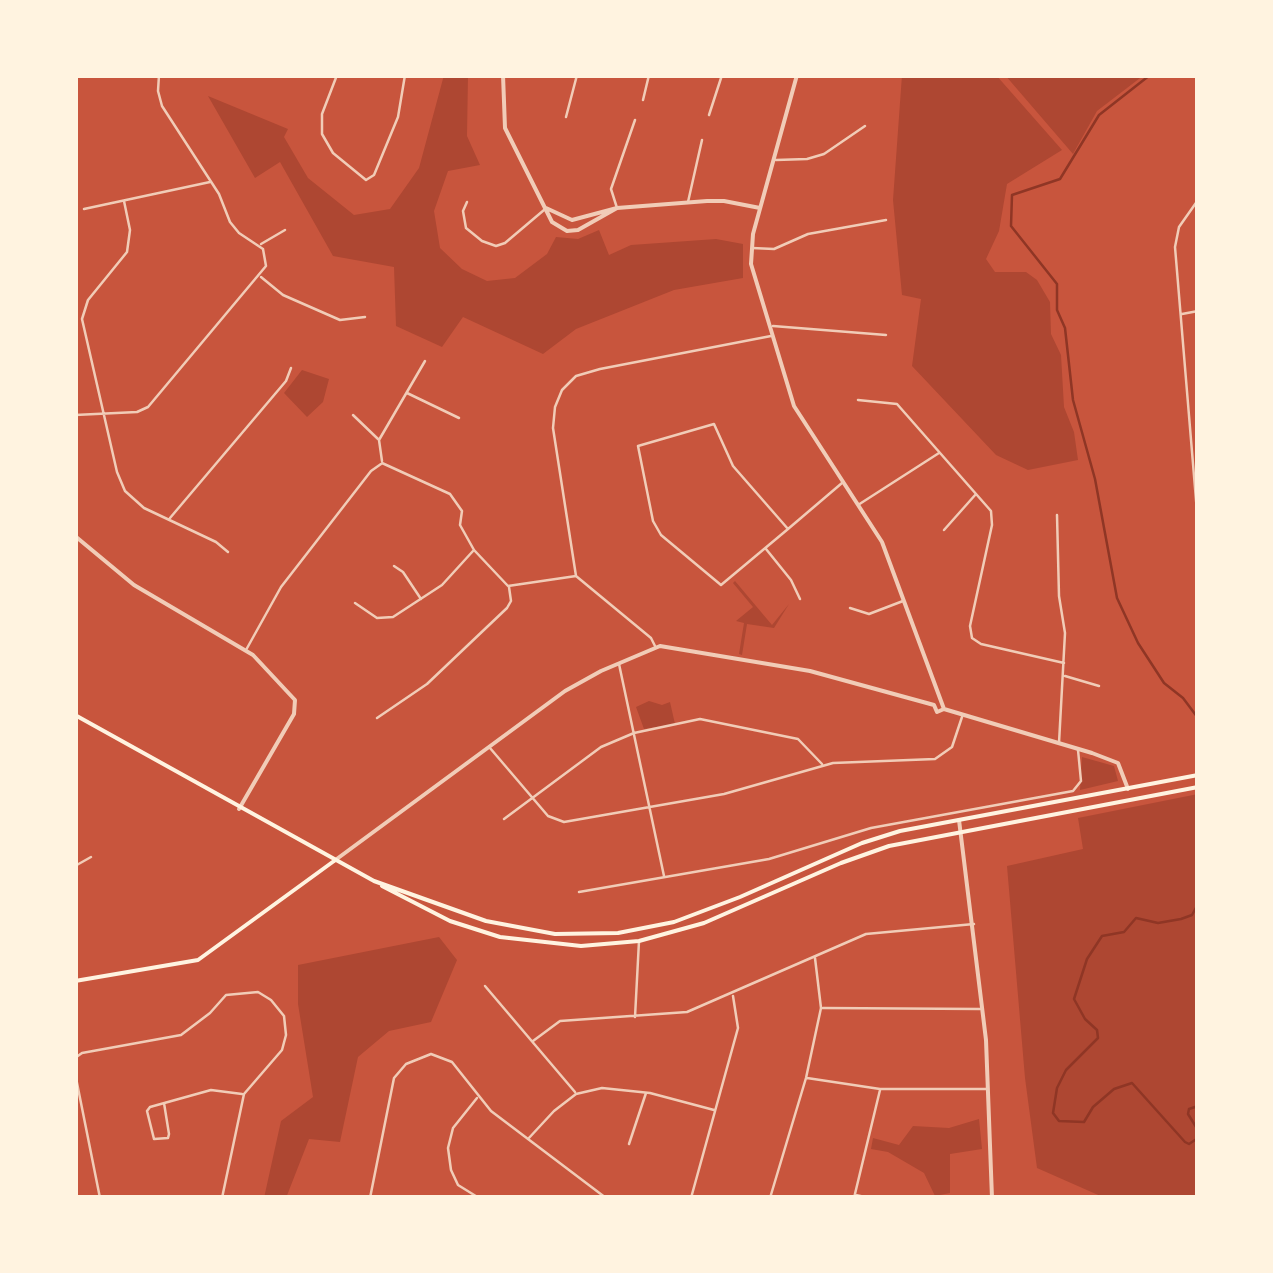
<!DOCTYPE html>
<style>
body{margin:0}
#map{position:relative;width:1273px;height:1273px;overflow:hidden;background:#c8553d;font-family:"Exo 2",sans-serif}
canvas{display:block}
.frame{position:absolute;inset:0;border:78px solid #fff3e0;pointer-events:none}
</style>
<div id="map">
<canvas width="1273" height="1273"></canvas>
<div class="frame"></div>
</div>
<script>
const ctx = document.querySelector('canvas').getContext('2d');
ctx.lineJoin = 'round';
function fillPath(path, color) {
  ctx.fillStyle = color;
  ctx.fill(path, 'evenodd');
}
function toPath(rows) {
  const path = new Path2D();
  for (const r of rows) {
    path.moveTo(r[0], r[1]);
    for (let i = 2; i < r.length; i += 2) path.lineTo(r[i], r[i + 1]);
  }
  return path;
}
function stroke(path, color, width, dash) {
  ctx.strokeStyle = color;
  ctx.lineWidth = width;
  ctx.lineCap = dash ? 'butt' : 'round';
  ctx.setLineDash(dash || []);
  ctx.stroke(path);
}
fillPath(toPath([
 [444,75,468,75,467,136,480,165,448,171,434,211,440,248,462,269,487,281,515,278,547,254,556,237,578,239,599,230,609,255,631,245,716,239,743,244,743,278,674,290,576,329,543,354,463,317,442,347,396,326,394,267,333,256,280,162,255,178,208,96,288,129,284,137,308,178,354,215,390,209,419,168],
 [902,75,996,75,1062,150,1007,184,999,231,986,259,995,272,1026,272,1037,280,1050,302,1051,334,1061,355,1064,407,1074,432,1078,460,1028,470,996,455,912,366,921,299,902,295,893,200],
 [1005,75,1144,75,1097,111,1073,154],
 [302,370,329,379,323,402,307,417,284,393],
 [735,581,772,625,789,604,774,628,747,624,742,655,739,654,744,623,736,621,753,607,733,583],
 [649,701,662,705,670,702,675,724,644,729,636,707],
 [1082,757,1114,766,1118,781,1080,790],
 [1198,794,1198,1198,1105,1198,1037,1168,1025,1078,1007,866,1083,849,1078,818],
 [439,937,457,960,431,1022,389,1031,358,1057,340,1142,309,1139,286,1198,264,1198,281,1121,313,1097,298,1004,298,965],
 [979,1119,982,1149,950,1154,950,1193,935,1196,924,1173,888,1152,871,1149,873,1138,899,1145,913,1126,949,1128]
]), '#ae4732');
stroke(toPath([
 [1150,75,1099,115,1060,179,1012,195,1011,226,1057,284,1057,310,1065,328,1073,400,1095,479,1117,598,1138,643,1164,683,1183,698,1198,718],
 [1198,904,1192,915,1181,919,1158,923,1136,918,1124,932,1102,936,1087,959,1074,999,1085,1019,1097,1030,1098,1038,1066,1070,1057,1088,1053,1113,1059,1121,1084,1122,1093,1107,1114,1089,1132,1083,1185,1142,1189,1144,1198,1138],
 [1198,1106,1189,1109,1188,1114,1198,1130]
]), '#8f3625', 2.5);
stroke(toPath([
 [337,75,322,114,322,134,333,153,366,180,374,175,398,117,405,75],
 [643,100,649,75],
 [709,115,722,75],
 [566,117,577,75],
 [776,160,807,159,824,154,865,126],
 [1198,200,1179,227,1175,247,1198,524],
 [124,201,130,230,127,252,88,300,82,319,117,472,125,491,144,508,216,542,228,552],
 [467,202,463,211,466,228,482,241,496,246,505,243,544,210],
 [688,202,702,140],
 [617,208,611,189,635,120],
 [84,209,210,182],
 [261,244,285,230],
 [752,248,774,249,808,234,886,220],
 [261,277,283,295,340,320,365,317],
 [1182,314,1198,311],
 [773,326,886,335],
 [407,393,459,418],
 [858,400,897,404,991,511,992,525,970,626,972,638,981,644,1064,663],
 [75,415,137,412,148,407,266,266,263,249,239,233,230,222,219,194,162,106,158,91,159,75],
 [353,415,378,439],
 [382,461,379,440,425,361],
 [382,463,450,494,462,511,460,525,474,550,508,586,576,576,651,638,655,646],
 [858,505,939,453],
 [1057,515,1059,596,1065,633,1059,743],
 [170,518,286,381,291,368],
 [788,529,733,466,714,424,638,446,653,521,661,535,721,585,788,529,842,483],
 [944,530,976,494],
 [766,549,791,580,800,599],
 [394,566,403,572,421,599],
 [576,576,553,428,555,407,562,390,576,376,600,369,771,336],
 [355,603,377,618,393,617,442,585,473,551],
 [850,608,869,614,903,601],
 [246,650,281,587,371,471,381,464],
 [619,664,664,876],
 [1065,676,1099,686],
 [377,718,427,684,507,608,511,601,509,587],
 [490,748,548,816,564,822,724,794,833,763,935,759,952,747,962,717],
 [504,819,601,747,634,733,700,719,798,739,822,764],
 [75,866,91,857],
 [579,892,769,859,871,828,1073,791,1081,781,1078,750],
 [485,986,575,1092],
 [823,1008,980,1009],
 [635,1017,639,941],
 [533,1041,560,1021,687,1012,866,934,974,924],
 [75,1058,82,1053,181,1035,210,1013,226,995,258,992,271,1000,284,1016,286,1035,282,1050,244,1094,222,1198],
 [75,1073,100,1198],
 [807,1078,880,1089,988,1089],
 [477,1098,453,1128,448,1148,451,1170,458,1185,479,1198],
 [164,1103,169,1134,168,1138,154,1139,147,1111,150,1107,211,1090,242,1094],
 [528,1139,554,1111,576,1094,602,1088,650,1093,714,1110],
 [629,1144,646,1093],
 [856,1195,869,1198],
 [370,1198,394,1078,406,1064,431,1054,452,1062,491,1111,606,1198],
 [691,1198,738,1028,733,996],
 [770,1198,806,1078,821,1008,815,958],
 [854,1198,880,1090]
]), '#f1ccb7', 2.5);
stroke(toPath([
 [503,75,505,128,552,222,567,231,578,230,617,208],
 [797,75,753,234,751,264,794,406,882,542,944,709],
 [546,208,572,220,617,208,707,201,724,201,760,208],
 [75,536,134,585,253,655,295,700,294,714,239,809],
 [959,820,986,1040,992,1198],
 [334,861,565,691,601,671,660,646,810,671,934,705,937,712,944,709,1092,753,1118,763,1128,789]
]), '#f1ccb7', 4);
stroke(toPath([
 [75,981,198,960,334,861]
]), '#fff3e0', 4);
stroke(toPath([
 [75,715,374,881,486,921,555,934,618,933,674,922,740,897,862,843,900,831,1198,775],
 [382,886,450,921,500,937,581,946,639,941,704,923,841,863,889,846,1198,787]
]), '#fff3e0', 4);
</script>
